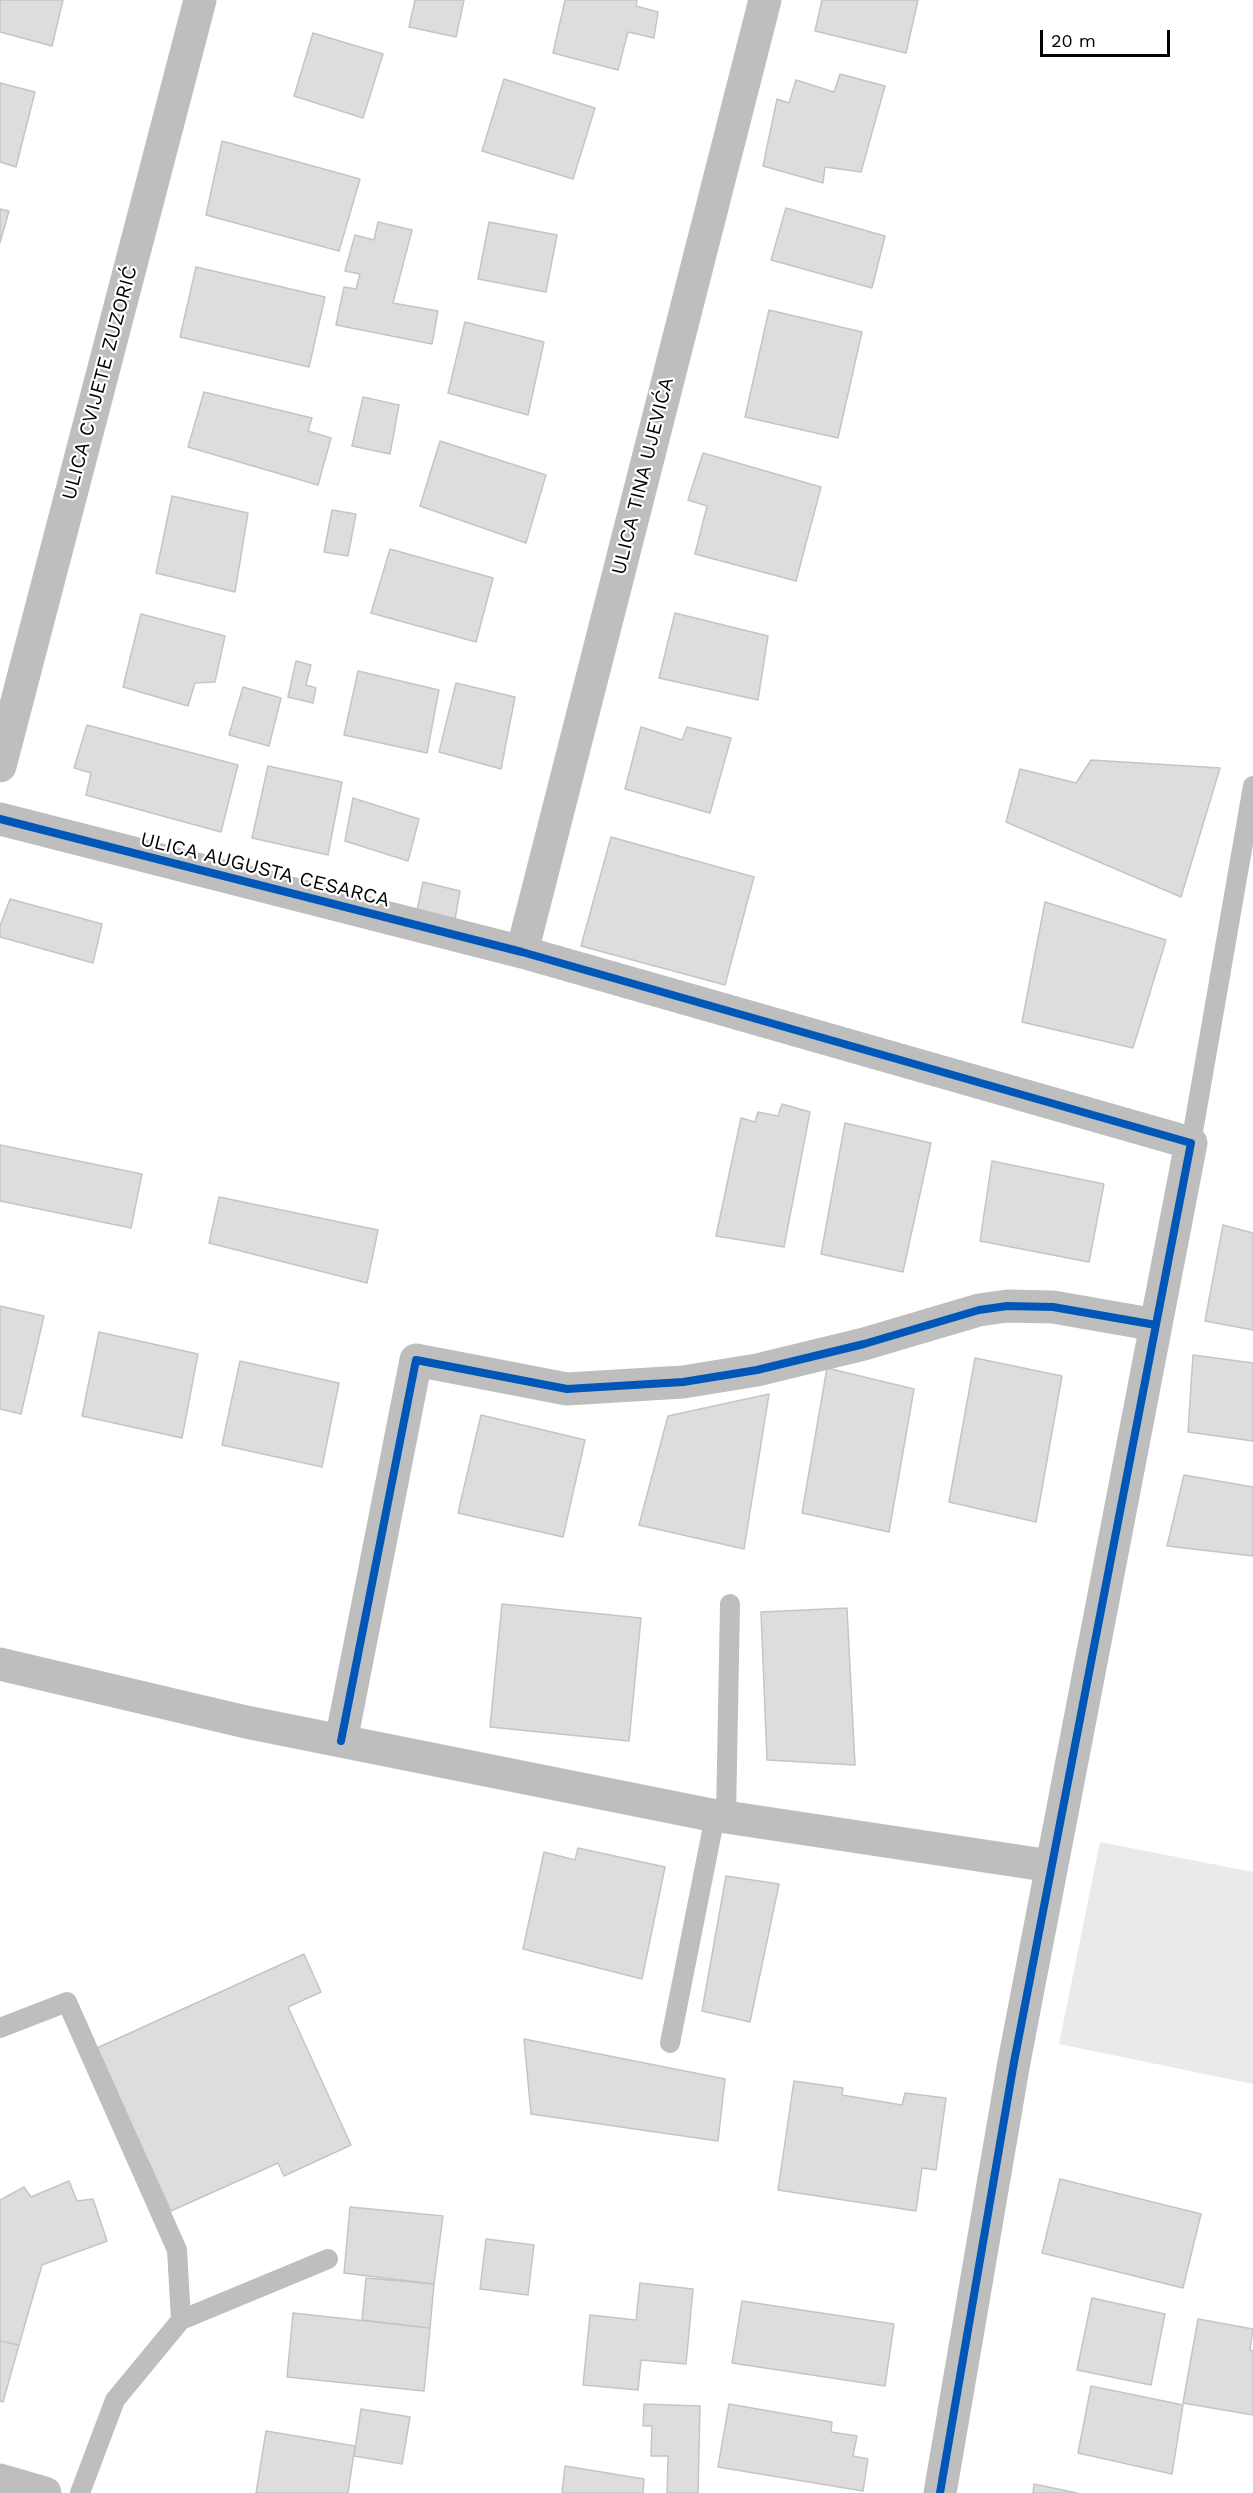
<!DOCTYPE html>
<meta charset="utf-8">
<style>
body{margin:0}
#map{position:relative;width:1253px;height:2493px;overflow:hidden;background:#fff;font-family:"Work Sans",sans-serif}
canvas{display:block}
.scale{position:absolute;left:1040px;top:30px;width:130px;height:27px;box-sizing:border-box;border:3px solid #000;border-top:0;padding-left:8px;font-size:18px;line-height:21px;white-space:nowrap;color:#000;-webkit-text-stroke:4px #fff;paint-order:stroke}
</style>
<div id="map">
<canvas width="1253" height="2493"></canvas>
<div class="scale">20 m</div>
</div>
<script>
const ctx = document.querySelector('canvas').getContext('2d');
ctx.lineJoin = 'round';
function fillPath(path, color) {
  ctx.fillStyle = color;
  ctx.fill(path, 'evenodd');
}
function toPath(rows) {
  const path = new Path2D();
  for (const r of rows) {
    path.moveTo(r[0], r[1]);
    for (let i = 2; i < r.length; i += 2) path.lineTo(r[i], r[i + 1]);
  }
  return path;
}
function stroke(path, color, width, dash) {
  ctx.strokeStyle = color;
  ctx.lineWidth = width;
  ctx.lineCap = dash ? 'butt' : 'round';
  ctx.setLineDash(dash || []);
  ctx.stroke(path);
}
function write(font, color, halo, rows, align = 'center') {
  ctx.font = font + ' "Work Sans",sans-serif';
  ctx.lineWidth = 4.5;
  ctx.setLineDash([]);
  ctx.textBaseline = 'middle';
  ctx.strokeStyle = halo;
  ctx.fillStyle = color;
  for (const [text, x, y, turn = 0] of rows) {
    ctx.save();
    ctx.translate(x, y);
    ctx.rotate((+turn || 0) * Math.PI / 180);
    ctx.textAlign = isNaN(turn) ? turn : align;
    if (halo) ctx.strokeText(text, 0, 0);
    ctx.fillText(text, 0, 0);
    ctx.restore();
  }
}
fillPath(toPath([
 [1100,1842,1253,1872,1253,2084,1059,2044]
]), '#eaeaea');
const building = toPath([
 [0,0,63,0,52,46,0,32,0,0],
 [415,0,464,0,456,37,409,27,415,0],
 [565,0,637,0,636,6,658,12,654,38,628,32,618,70,553,53,565,0],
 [822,0,918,0,906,53,815,31,822,0],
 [313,33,383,54,363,118,294,96,313,33],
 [840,74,885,86,861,172,825,167,823,183,763,166,777,99,789,103,796,80,834,92,840,74],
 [504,79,595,108,573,179,482,151,504,79],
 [0,83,35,92,16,167,0,162,0,83],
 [222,141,360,179,339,251,206,215,222,141],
 [786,208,885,236,872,288,771,260,786,208],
 [0,209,9,211,0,243,0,209],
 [378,222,412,230,393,303,438,311,432,344,336,325,344,287,356,289,360,274,345,271,355,235,374,240,378,222],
 [489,222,557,235,546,292,478,279,489,222],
 [196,267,325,297,309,367,180,337,196,267],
 [769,310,862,332,838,438,745,417,769,310],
 [465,322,544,342,528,415,448,393,465,322],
 [204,392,312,418,308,431,331,438,318,485,188,447,204,392],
 [363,397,399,405,390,454,352,446,363,397],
 [440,441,546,475,526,543,420,506,440,441],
 [703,453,821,487,796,581,695,554,707,506,688,500,703,453],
 [172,496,248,513,235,592,156,573,172,496],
 [332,510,356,514,348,556,324,552,332,510],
 [390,549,493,578,476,642,371,613,390,549],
 [675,613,768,636,758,700,659,678,675,613],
 [141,614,225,636,215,682,195,683,188,706,123,687,141,614],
 [296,661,311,665,306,685,316,688,313,703,288,697,296,661],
 [358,671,439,690,427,753,344,735,358,671],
 [456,683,515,697,501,769,439,752,456,683],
 [243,687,281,698,269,746,229,735,243,687],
 [87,725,238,765,221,832,86,795,91,773,74,768,87,725],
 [641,727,682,740,687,727,731,738,710,813,625,789,641,727],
 [1091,760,1220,768,1181,897,1006,822,1020,769,1076,783,1091,760],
 [268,766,342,782,328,855,252,838,268,766],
 [353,798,419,819,408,861,345,841,353,798],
 [611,837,754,877,725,985,581,946,611,837],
 [423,882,460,891,455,919,417,910,423,882],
 [10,899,102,924,93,963,0,937,0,926,10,899],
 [1045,902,1166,940,1133,1048,1022,1022,1045,902],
 [782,1104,810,1112,784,1247,716,1236,741,1118,755,1122,758,1112,778,1116,782,1104],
 [845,1123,931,1143,903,1272,821,1254,845,1123],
 [0,1145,142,1174,131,1228,0,1201,0,1145],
 [992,1161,1104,1184,1089,1262,980,1241,992,1161],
 [219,1197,378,1230,367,1283,209,1243,219,1197],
 [1223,1225,1253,1233,1253,1330,1205,1321,1223,1225],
 [0,1306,44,1316,21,1414,0,1409,0,1306],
 [99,1332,198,1354,182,1438,82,1416,99,1332],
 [1193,1355,1253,1363,1253,1441,1188,1432,1193,1355],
 [975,1358,1062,1376,1036,1522,949,1502,975,1358],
 [240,1361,339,1383,322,1467,222,1445,240,1361],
 [827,1368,914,1389,889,1532,802,1513,827,1368],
 [769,1394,744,1549,639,1525,668,1416,769,1394],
 [481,1415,585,1440,563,1537,458,1513,481,1415],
 [1184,1475,1253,1487,1253,1556,1167,1546,1184,1475],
 [502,1604,641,1618,629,1741,490,1727,502,1604],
 [847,1608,855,1765,767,1760,761,1612,847,1608],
 [578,1848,665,1867,642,1979,523,1949,544,1852,575,1860,578,1848],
 [726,1876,779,1884,750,2022,702,2011,726,1876],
 [304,1954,321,1992,288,2007,351,2145,284,2176,278,2163,171,2211,97,2048,304,1954],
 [524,2039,725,2079,718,2141,531,2114,524,2039],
 [794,2081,843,2088,842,2095,902,2105,905,2093,946,2098,936,2170,922,2168,916,2211,778,2190,794,2081],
 [1060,2179,1201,2214,1183,2288,1042,2253,1060,2179],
 [69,2181,77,2201,93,2199,107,2241,42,2265,19,2345,0,2341,0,2200,24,2187,31,2197,69,2181],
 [350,2207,443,2216,434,2284,344,2273,350,2207],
 [486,2239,534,2245,528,2295,480,2289,486,2239],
 [366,2278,434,2284,430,2328,362,2320,366,2278],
 [640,2283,693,2289,686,2364,641,2360,638,2390,583,2385,590,2315,636,2320,640,2283],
 [1092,2298,1165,2314,1151,2385,1077,2370,1092,2298],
 [742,2301,894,2324,885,2386,732,2363,742,2301],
 [293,2313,430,2328,424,2391,287,2377,293,2313],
 [1198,2319,1253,2329,1250,2350,1253,2351,1253,2415,1183,2403,1198,2319],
 [0,2341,19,2345,3,2402,0,2401,0,2341],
 [1091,2386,1183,2405,1172,2474,1078,2453,1091,2386],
 [644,2404,700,2406,698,2493,667,2493,668,2456,651,2456,652,2426,643,2426,644,2404],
 [729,2404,832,2422,831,2432,857,2436,853,2456,868,2459,863,2491,718,2467,729,2404],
 [361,2409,410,2417,402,2464,354,2456,361,2409],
 [266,2431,355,2446,348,2493,256,2493,266,2431],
 [565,2466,644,2479,643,2493,562,2493,565,2466],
 [1034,2484,1077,2493,1033,2493,1034,2484]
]);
fillPath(building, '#ddd');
stroke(building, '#c5c5c5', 1.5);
stroke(toPath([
 [1191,1143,1253,786],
 [726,1817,730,1604],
 [0,2028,67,2002,177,2250,181,2320],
 [670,2043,715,1816],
 [80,2493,115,2400,181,2320,328,2259]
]), '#bebebe', 20);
stroke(toPath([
 [0,766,200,0],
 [0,819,522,952,1191,1143,1014,2062,940,2493],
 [522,952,765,0],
 [0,1664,246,1722,706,1814,1051,1866],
 [341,1741,416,1360,567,1389,683,1382,757,1370,864,1344,979,1310,1007,1306,1053,1307,1156,1325],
 [0,2480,45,2493]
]), '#bebebe', 33);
stroke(toPath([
 [0,819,522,952,1191,1143,1014,2062,940,2493],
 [341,1741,416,1360,567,1389,683,1382,757,1370,864,1344,979,1310,1007,1306,1053,1307,1156,1325]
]), '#0057b8', 8);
write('20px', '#000', '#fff', [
 ["ULICA CVIJETE ZUZORIĆ",100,383,-75],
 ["ULICA TINA UJEVIĆA",643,476,-76],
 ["ULICA AUGUSTA CESARCA",265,870,14]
]);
</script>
